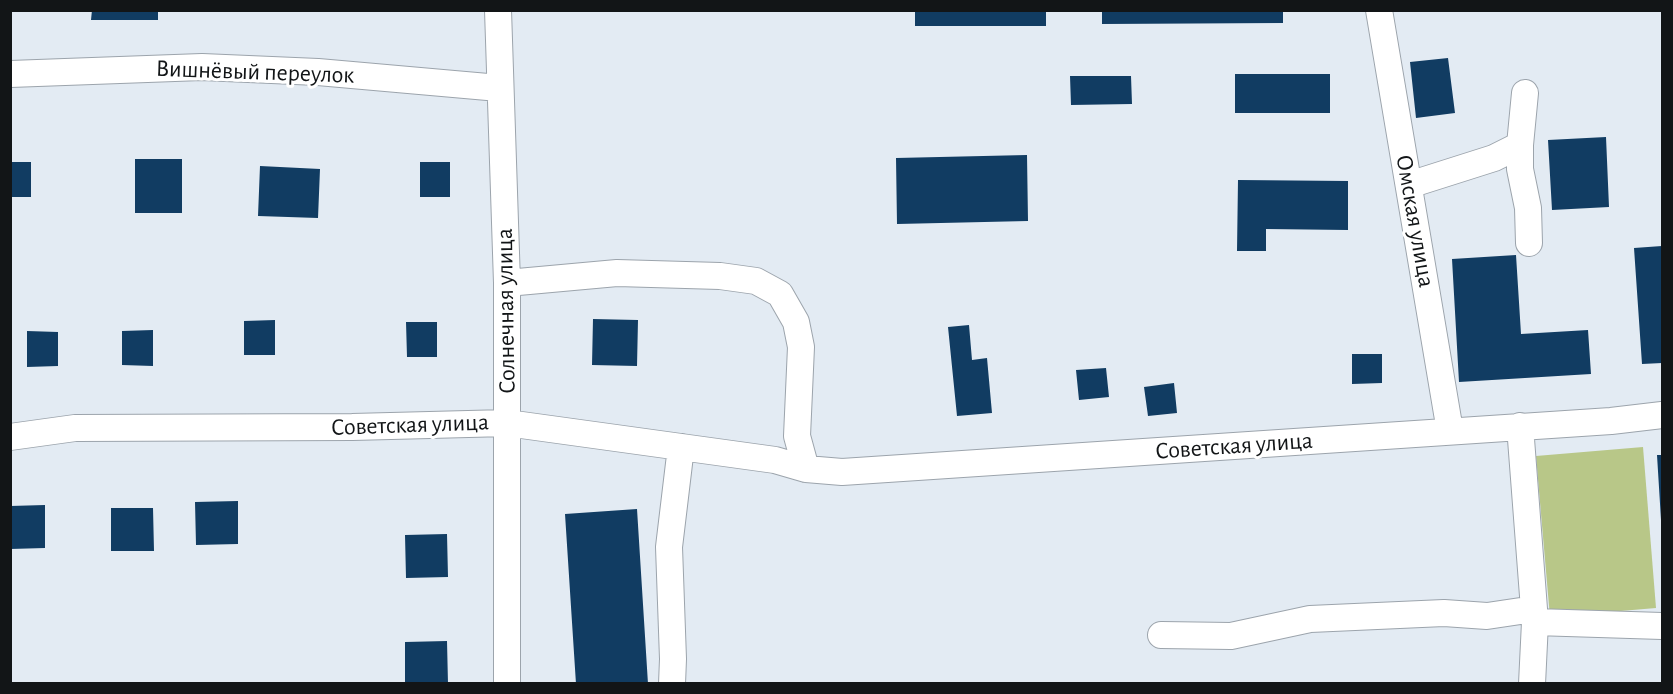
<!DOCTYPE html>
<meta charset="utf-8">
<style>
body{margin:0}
#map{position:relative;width:1673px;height:694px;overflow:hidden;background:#e3ebf3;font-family:"Alegreya Sans",sans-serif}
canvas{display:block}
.frame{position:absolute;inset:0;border:12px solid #121517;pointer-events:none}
</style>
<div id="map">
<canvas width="1673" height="694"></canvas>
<div class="frame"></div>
</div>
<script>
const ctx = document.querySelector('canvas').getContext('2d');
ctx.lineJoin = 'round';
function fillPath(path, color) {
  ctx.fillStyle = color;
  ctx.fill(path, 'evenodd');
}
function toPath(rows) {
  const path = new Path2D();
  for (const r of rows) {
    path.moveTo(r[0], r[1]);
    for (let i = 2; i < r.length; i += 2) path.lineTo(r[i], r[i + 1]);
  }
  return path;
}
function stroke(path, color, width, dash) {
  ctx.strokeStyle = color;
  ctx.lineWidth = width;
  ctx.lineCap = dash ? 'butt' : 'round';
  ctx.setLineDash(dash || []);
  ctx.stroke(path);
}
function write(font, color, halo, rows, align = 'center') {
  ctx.font = font + ' "Alegreya Sans",sans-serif';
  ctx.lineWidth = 6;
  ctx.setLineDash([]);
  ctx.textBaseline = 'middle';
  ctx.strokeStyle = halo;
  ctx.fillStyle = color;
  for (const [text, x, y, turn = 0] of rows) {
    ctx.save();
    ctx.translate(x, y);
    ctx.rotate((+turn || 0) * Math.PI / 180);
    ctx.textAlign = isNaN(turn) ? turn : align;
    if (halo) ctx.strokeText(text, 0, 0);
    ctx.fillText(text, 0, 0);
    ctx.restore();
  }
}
fillPath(toPath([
 [1643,447,1656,608,1550,617,1536,456]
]), '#b8c788');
fillPath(toPath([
 [92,10,158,10,158,20,91,20],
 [915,10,1046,10,1046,26,915,26],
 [1102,10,1283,10,1283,23,1102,24],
 [1448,58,1455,113,1416,118,1410,62],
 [1235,74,1330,74,1330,113,1235,113],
 [1070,76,1131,76,1132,104,1071,105],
 [1606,137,1609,207,1552,210,1548,140],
 [1027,155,1028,221,897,224,896,158],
 [135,159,182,159,182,213,135,213],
 [10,162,31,162,31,197,10,197],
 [420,162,450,162,450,197,420,197],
 [260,166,320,169,318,218,258,216],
 [1238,180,1348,181,1348,230,1266,229,1266,251,1237,251],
 [1662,246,1662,363,1642,364,1634,248],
 [1516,255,1521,334,1588,330,1591,374,1459,382,1452,259],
 [593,319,638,320,637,366,592,365],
 [275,320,275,355,244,355,244,321],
 [406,322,437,322,437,357,407,357],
 [969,325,972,360,987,358,992,413,957,416,948,327],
 [153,330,153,366,122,365,122,331],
 [27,331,58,332,58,366,27,367],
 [1352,354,1382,354,1382,383,1352,384],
 [1106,368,1109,397,1079,400,1076,370],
 [1174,383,1177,413,1148,416,1144,387],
 [1657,455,1662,455,1662,520,1661,520],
 [238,501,238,544,196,545,195,502],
 [45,505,45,548,10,549,10,506],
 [111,508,153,508,154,551,111,551],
 [637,509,648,684,576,684,565,514],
 [447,534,448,577,406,578,405,535],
 [447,641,448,684,405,684,405,642]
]), '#113c62');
const minor = toPath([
 [498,10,507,283,507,684],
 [1379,10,1450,431],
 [10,74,202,67,318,72,499,88],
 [1520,145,1520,169,1528,208,1529,243],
 [1409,185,1494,158,1520,145,1525,93],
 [507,283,617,273,720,276,756,281,780,294,796,322,801,347,797,436,806,469],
 [1520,426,1535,622],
 [10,437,75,428,352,427,507,423,775,460,806,469,842,472,1611,421,1662,415],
 [1161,635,1231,636,1310,619,1444,613,1487,616,1534,609],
 [672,684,673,659,669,547,681,447],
 [1532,684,1535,622,1662,626]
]);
stroke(minor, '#9ca4ac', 28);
stroke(minor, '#fff', 26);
write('24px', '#121517', '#fff', [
 ["Вишнёвый переулок",255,72,2],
 ["Омская улица",1415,221,80],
 ["Солнечная улица",506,311,-91],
 ["Советская улица",410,425,-2],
 ["Советская улица",1234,446,-4]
]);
</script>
